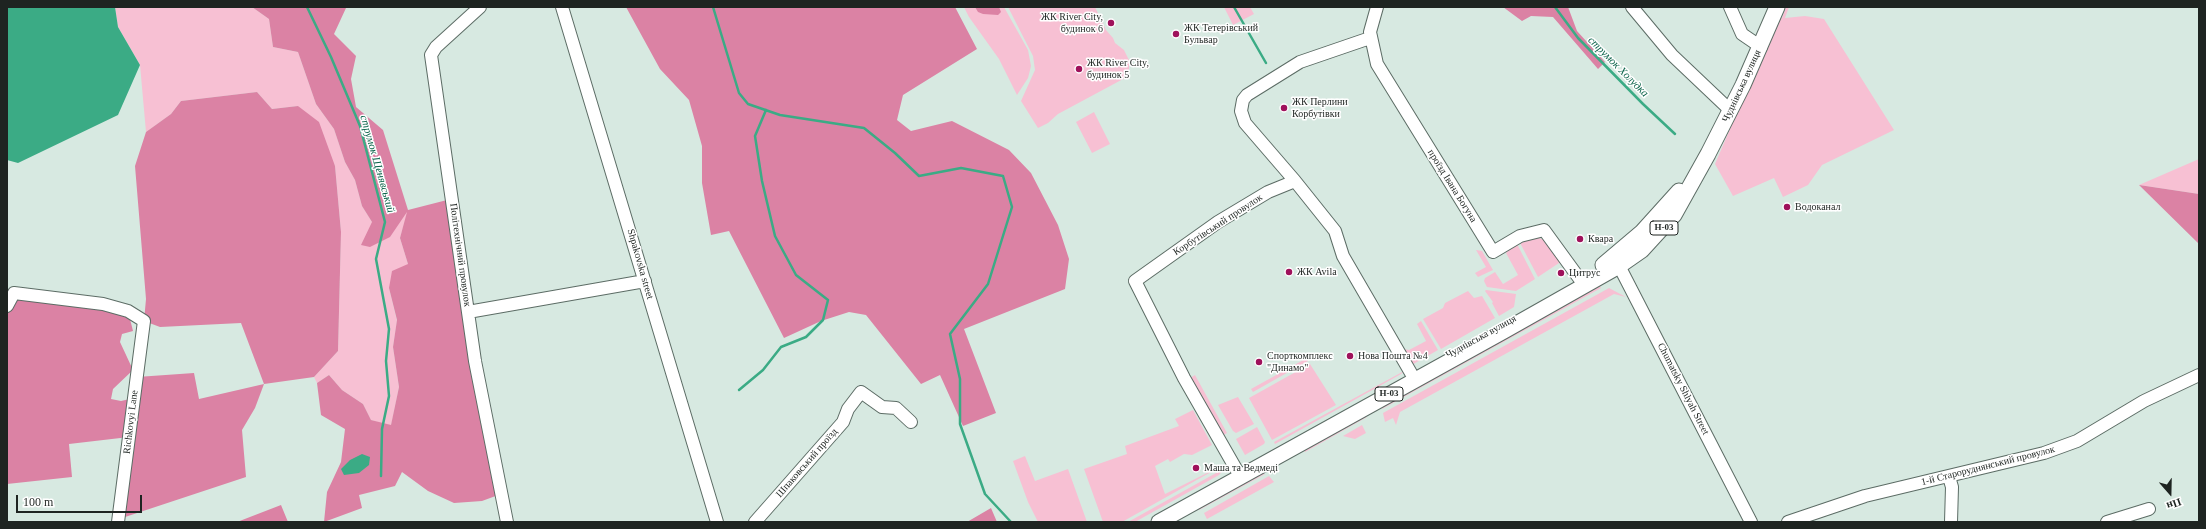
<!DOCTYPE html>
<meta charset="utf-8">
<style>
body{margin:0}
#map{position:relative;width:2206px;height:529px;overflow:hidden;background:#d7e9e1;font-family:"Times New Roman",serif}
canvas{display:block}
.frame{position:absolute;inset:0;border:8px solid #1e2421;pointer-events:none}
.north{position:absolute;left:2150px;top:473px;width:40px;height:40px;-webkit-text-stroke:3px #fff;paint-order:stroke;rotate:160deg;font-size:11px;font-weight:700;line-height:16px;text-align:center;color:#1e2421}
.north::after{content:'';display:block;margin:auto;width:14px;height:18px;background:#1e2421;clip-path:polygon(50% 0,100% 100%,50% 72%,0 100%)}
.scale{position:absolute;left:16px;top:495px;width:126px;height:18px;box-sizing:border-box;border:2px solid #1e2421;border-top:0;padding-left:5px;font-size:12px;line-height:14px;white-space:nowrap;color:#1e2421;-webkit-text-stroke:3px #fff;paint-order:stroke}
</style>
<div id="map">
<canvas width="2206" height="529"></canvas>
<div class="frame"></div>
<div class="north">Пн</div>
<div class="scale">100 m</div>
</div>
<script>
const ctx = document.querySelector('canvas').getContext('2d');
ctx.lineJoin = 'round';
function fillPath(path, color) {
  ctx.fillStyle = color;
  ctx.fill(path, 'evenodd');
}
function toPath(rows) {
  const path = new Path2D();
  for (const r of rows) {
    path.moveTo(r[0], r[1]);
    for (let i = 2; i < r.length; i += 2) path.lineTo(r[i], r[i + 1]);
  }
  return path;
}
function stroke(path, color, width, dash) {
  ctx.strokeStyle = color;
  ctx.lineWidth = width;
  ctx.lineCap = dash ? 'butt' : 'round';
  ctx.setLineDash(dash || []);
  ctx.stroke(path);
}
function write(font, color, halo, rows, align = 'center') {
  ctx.font = font + ' "Times New Roman",serif';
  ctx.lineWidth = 3;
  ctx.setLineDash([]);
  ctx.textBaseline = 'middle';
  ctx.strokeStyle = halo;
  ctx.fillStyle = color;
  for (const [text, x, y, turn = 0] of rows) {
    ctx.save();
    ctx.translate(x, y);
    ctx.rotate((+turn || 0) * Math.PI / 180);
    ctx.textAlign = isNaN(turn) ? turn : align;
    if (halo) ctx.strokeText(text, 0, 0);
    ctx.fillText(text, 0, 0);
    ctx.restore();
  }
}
fillPath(toPath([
 [115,7,252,7,269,19,273,47,298,52,316,104,334,129,345,162,355,180,362,206,372,222,408,211,400,238,408,264,389,288,397,321,393,347,399,387,391,426,371,420,363,404,342,390,329,375,317,383,314,377,338,351,341,232,335,166,298,106,272,109,257,92,181,101,171,114,146,132,140,65,118,27],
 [964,7,1004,7,1028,50,1031,66,1028,78,1017,95,999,59,969,17],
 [1008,7,1095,7,1106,30,1113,38,1115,43,1124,50,1129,60,1129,70,1125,78,1058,114,1048,123,1038,128,1021,101,1035,70,1033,56],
 [1224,7,1250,7,1254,14,1233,25],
 [1786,7,1789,7,1785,18,1805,16,1824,19,1894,130,1822,165,1808,185,1783,197,1774,178,1733,196,1715,164,1777,19,1782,18],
 [1094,112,1110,144,1092,153,1076,122],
 [2199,159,2199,194,2139,185],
 [1537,237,1544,240,1562,261,1538,277,1519,241],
 [1516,242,1535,279,1516,291,1487,287,1484,281,1485,278,1495,272,1503,284,1518,275,1506,253],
 [1476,250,1482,251,1493,270,1478,277,1475,273,1486,267],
 [1599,285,1601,288,1382,409,1383,406],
 [1609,288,1626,297,1614,294,1400,412,1396,425,1393,418,1385,422,1383,413],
 [1486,290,1516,294,1514,307,1499,316,1492,303,1493,302,1485,291],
 [1468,291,1474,298,1482,296,1495,318,1441,349,1423,319,1443,308,1445,303],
 [1421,321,1438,350,1410,366,1403,349,1409,350,1426,341,1417,324],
 [1307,358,1308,361,1253,392,1251,389],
 [1310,364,1336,405,1272,440,1249,398],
 [1404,371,1401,374,1275,444,1274,442],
 [1195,375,1227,433,1222,436,1190,378],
 [1238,397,1254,424,1236,433,1233,431,1218,405],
 [1193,410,1212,445,1192,455,1184,454,1170,462,1168,459,1155,466,1165,494,1227,463,1122,522,1103,522,1084,469,1127,454,1125,446,1179,426,1175,419],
 [1364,416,1367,417,1305,452,1303,449],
 [1362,425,1366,433,1355,439,1343,436],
 [1257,427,1265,442,1264,444,1245,455,1236,439],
 [1025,456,1035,481,1068,469,1087,522,1038,522,1028,502,1013,461],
 [1225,468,1219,475,1135,522,1128,522],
 [1262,473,1265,474,1199,510,1199,507],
 [1269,476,1274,482,1207,519,1204,513]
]), '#f7c0d3');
fillPath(toPath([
 [252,7,345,7,346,8,334,34,356,56,351,79,356,107,383,130,408,210,451,199,501,494,482,501,454,503,428,491,402,472,395,486,359,495,362,508,324,522,327,492,341,462,345,429,321,415,317,383,329,375,342,390,363,404,371,420,391,425,399,387,393,347,397,320,389,288,392,271,408,264,400,238,407,212,390,237,370,247,361,245,372,222,362,206,355,180,345,162,334,129,316,104,298,52,273,47,269,19],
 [626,7,955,7,977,49,903,95,897,120,911,131,952,121,1009,150,1031,173,1058,225,1069,259,1065,289,964,329,996,413,963,426,940,375,921,384,866,315,849,312,821,321,784,338,729,231,711,235,702,183,702,146,689,100,660,69],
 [975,7,999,7,1001,12,998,15,983,14,978,12],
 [1503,7,1568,7,1577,31,1605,62,1598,69,1553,17,1531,16,1522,21],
 [257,92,272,109,298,106,319,122,335,166,341,232,338,351,314,377,264,384,255,408,242,430,246,477,119,519,129,437,69,444,72,477,7,484,7,292,103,304,128,311,133,331,122,334,120,342,133,370,113,389,111,399,121,401,134,398,137,377,194,373,199,399,264,384,241,323,160,327,144,321,146,299,135,166,146,132,171,114,181,101],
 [2139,185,2199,194,2199,244],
 [281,505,288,522,237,522],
 [991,508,997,522,967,522]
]), '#db82a4');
fillPath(toPath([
 [7,7,115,7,118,27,140,65,118,115,18,163,7,160],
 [362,454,370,457,369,465,359,473,344,475,341,469,350,460]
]), '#3bab85');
stroke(toPath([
 [307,7,331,57,360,126,385,222,376,259,389,329,386,361,389,396,382,429,381,476],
 [713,7,739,93,748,104,780,115,864,128,895,153,919,176,961,168,1003,176,1012,207,988,284,950,334,960,379,960,424,985,494,1011,522],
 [1234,7,1266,63],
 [1555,7,1578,38,1643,104,1675,134],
 [739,390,763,370,781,347,806,337,823,320,828,300,796,275,775,236,762,181,755,136,766,110]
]), '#3bab85', 2.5);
const minor = toPath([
 [480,7,436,47,431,55,475,361,507,522],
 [562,7,717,522],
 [1377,7,1370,32,1377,64,1493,252,1520,236,1544,230,1584,285],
 [1632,7,1672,55,1731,111],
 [1730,7,1742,34,1761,47],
 [1295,181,1245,123,1241,111,1243,100,1247,95,1300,62,1370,38],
 [1615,258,1751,522],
 [7,306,14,293,103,304,128,311,144,321,118,522],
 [468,312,645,281],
 [1240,476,1184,378,1135,281,1218,222,1268,192,1295,181,1335,231,1343,256,1415,380],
 [1949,477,1952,487,1951,522],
 [755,522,843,422,848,409,861,392,882,407,896,408,911,422],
 [1788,522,1865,496,2044,453,2077,441,2144,401,2199,375],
 [2107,522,2149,509]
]);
const major = toPath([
 [1603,265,1642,232,1679,191],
 [1159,522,1504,331,1619,266,1642,250,1674,215,1708,154,1743,85,1777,7]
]);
stroke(minor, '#5c6c65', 14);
stroke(major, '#5c6c65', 17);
stroke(minor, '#fff', 12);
stroke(major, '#fff', 15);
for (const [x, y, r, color] of [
 [1111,23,4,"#9f115b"],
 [1176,34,4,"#9f115b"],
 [1079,69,4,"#9f115b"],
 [1284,108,4,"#9f115b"],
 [1787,207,4,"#9f115b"],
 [1580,239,4,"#9f115b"],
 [1289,272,4,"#9f115b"],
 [1561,273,4,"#9f115b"],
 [1350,356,4,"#9f115b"],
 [1259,362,4,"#9f115b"],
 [1196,468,4,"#9f115b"]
]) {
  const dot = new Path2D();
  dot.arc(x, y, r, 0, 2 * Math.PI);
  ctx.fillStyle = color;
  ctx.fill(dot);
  stroke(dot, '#fff', 1.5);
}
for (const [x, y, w] of [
 [1664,228,28],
 [1389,394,28]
]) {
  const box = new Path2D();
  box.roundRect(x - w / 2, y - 7, w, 14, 3);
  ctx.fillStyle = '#fff';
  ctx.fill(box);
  stroke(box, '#1e2421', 1);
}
write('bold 9px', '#1e2421', null, [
 ["Н-03",1664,228],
 ["Н-03",1389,394]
]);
write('10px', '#1e2421', '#fff', [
 ["ЖК River City,",1103,17,"right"],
 ["будинок 6",1103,29,"right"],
 ["ЖК Тетерівський",1184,28],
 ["Бульвар",1184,40],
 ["ЖК River City,",1087,63],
 ["будинок 5",1087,75],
 ["ЖК Перлини",1292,102],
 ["Корбутівки",1292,114],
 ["Водоканал",1795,207],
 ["Квара",1588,239],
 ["ЖК Avila",1297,272],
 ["Цитрус",1569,273],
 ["Спорткомплекс",1267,356],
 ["\"Динамо\"",1267,368],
 ["Нова Пошта №4",1358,356],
 ["Маша та Ведмеді",1204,468]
], 'left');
write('10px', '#1e2421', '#fff', [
 ["Чуднівська вулиця",1742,86,-65],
 ["проїзд Івана Богуна",1452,186,58],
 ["Корбутівський провулок",1218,225,-33],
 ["Політехнічний провулок",460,255,82],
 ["Shpakovska street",640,264,74],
 ["Чуднівська вулиця",1481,337,-29],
 ["Chumatsky Shlyah Street",1683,389,63],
 ["Richkovyi Lane",131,422,-83],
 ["Шпаковський проїзд",807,463,-49],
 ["1-й Староруднянський провулок",1988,466,-14]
]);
write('italic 11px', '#0a6349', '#fff', [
 ["струмок Холудка",1618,67,45],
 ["струмок Щенявський",377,164,74]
]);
</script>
